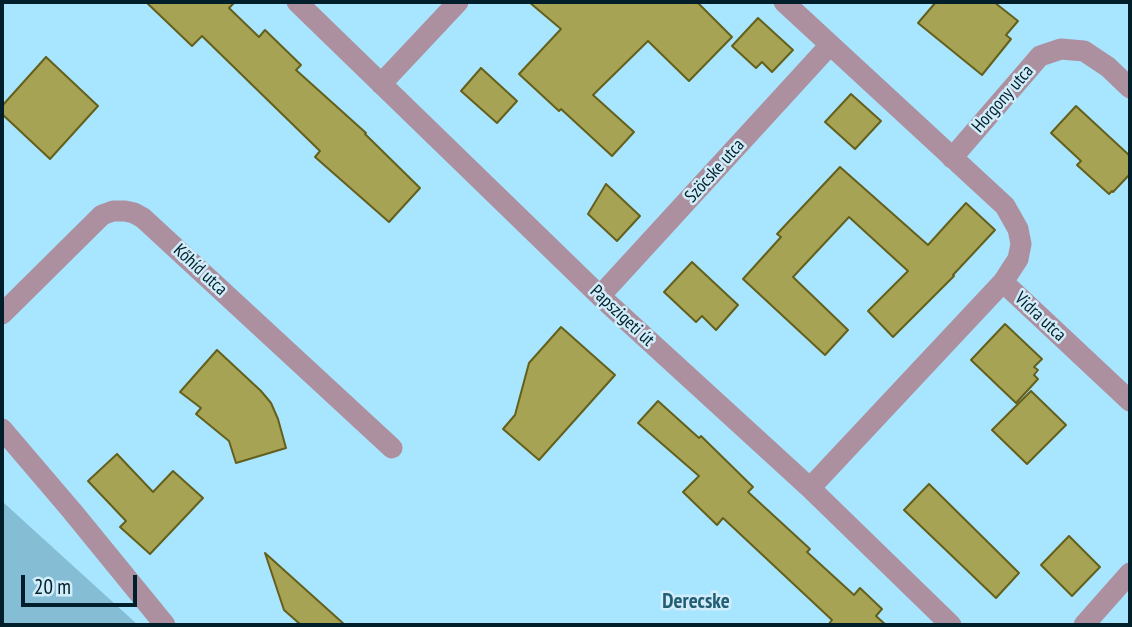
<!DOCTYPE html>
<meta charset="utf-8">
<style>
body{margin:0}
#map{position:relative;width:1132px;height:627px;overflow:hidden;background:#a8e5fe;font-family:"PT Sans Narrow",sans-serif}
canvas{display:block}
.frame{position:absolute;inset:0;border:4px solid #001f2a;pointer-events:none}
.scale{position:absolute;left:21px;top:575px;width:116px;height:32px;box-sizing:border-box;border:4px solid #001f2a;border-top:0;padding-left:9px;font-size:21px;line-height:24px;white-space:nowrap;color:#001f2a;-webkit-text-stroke:5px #d0edf9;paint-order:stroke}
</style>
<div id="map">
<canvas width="1132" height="627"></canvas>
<div class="frame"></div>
<div class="scale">20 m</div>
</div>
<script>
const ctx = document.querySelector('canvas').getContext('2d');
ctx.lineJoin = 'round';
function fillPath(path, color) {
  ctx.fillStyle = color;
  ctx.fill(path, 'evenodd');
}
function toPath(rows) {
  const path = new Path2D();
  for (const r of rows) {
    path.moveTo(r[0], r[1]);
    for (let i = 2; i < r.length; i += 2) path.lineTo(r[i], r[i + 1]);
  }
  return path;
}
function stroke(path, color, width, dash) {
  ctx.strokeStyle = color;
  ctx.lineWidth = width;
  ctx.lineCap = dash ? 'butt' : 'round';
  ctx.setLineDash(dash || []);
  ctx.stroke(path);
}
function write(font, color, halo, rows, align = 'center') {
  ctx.font = font + ' "PT Sans Narrow",sans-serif';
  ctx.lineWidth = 5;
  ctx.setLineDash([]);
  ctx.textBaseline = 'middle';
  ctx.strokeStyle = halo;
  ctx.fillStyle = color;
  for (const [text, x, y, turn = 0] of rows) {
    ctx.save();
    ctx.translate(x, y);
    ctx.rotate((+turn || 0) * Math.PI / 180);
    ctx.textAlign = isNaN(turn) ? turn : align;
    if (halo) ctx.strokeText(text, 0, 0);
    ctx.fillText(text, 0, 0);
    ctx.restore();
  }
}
fillPath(toPath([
 [2,499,4,503,138,625,2,625]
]), '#85bdd5');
const building = toPath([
 [146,2,235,2,229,8,259,37,265,30,301,65,296,70,366,133,365,134,420,188,389,222,315,157,320,151,202,36,192,46,146,2],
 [529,2,697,2,732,37,689,81,648,41,593,95,634,132,612,156,561,109,559,111,519,74,561,29,529,2],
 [936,2,994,2,1018,21,1006,35,1011,39,982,75,918,23,936,2],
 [758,18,793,50,772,72,762,62,756,68,732,46,758,18],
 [46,57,98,106,50,159,2,114,2,106,46,57],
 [481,68,517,101,497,123,461,91,481,68],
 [851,94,881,121,855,149,825,122,851,94],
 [1076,106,1130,156,1130,174,1113,192,1112,191,1109,194,1077,165,1081,161,1051,133,1076,106],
 [840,167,928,245,966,203,995,230,953,275,954,276,893,337,868,311,908,271,849,217,793,277,848,330,825,355,743,279,781,237,777,234,840,167],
 [606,184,640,216,617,241,588,214,606,184],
 [692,262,738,305,716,330,702,316,696,322,664,292,692,262],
 [1005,324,1042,359,1034,367,1038,370,1034,375,1038,379,1016,403,971,360,1005,324],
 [561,327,615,375,539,460,503,429,515,415,529,363,561,327],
 [217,350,261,391,271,403,278,419,286,448,236,463,229,441,196,414,201,408,180,392,217,350],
 [1031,391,1066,425,1027,464,992,430,1031,391],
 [658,401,699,438,701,436,753,487,748,492,810,549,807,552,854,595,860,588,882,609,876,616,886,625,828,625,832,620,723,518,717,525,683,492,699,476,638,423,658,401],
 [117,454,153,492,173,471,203,498,150,554,120,527,126,521,88,481,117,454],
 [929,484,1019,573,996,598,904,510,929,484],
 [1069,536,1100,567,1072,596,1041,565,1069,536],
 [265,553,345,625,301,625,284,610,265,553]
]);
fillPath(building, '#a7a354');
stroke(building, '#64601c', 2);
stroke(toPath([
 [297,2,600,296,810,488,951,625],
 [784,2,1005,206,1018,229,1021,244,1018,259,1003,282,1130,401],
 [381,84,458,2],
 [952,158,1040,56,1061,49,1084,51,1108,67,1130,88],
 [600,296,830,45],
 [2,314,102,215,113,211,125,211,134,213,143,218,392,448],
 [2,429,72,511,165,625],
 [810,488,1003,282],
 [1084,625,1130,573]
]), '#ad909f', 21);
write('18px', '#001f2a', '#d0edf9', [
 ["Horgony utca",1003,99,-49],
 ["Szöcske utca",715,171,-48],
 ["Kőhíd utca",200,270,43],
 ["Papszigeti út",622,316,43],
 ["Vidra utca",1040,317,43]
]);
write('bold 21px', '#225e74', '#d0edf9', [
 ["Derecske",696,602]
]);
</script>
